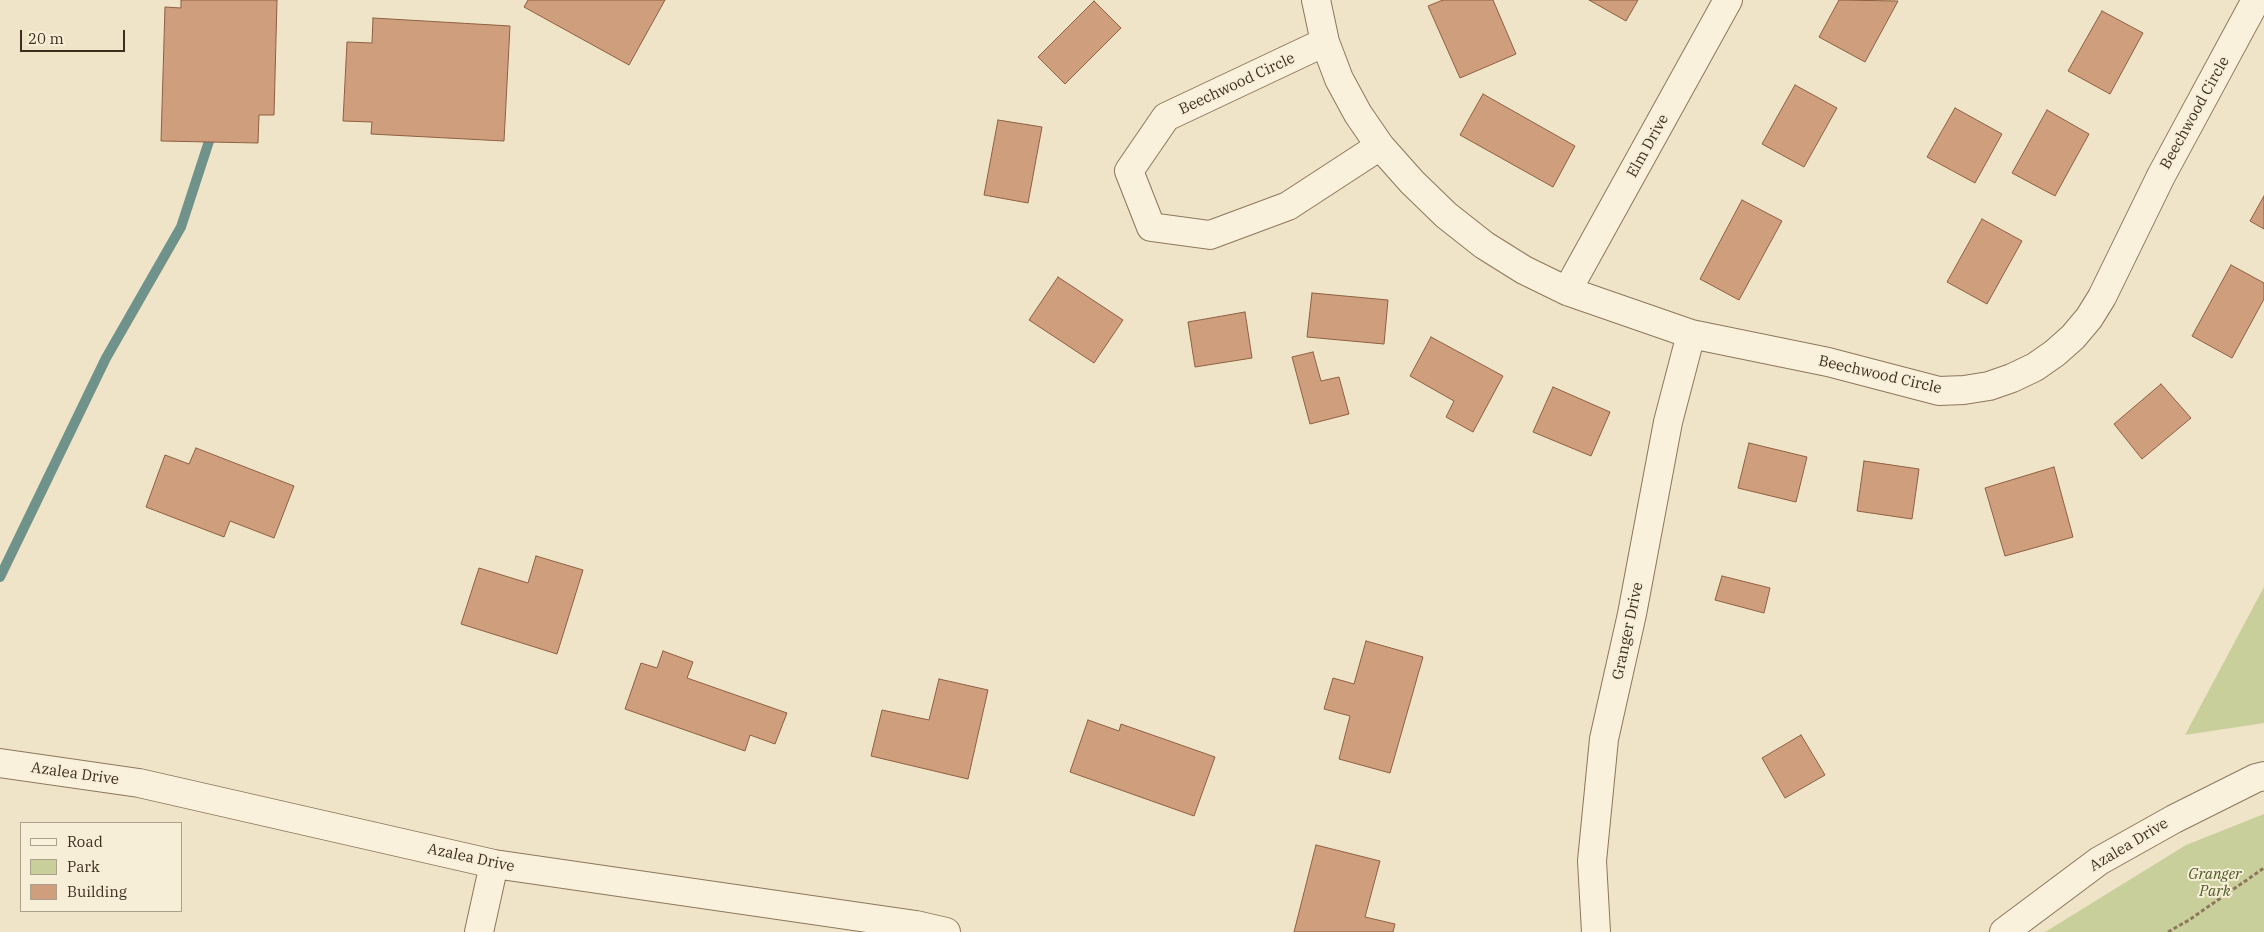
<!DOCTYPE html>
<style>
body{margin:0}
#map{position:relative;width:2264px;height:932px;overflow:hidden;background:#f0e4c8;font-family:"IBM Plex Serif",serif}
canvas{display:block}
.legend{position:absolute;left:20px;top:822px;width:162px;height:90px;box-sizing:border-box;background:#f7eed8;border:1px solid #ada18e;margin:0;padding:6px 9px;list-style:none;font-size:15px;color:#3d2e20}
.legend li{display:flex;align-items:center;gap:10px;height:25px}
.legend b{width:25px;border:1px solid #ada18e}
.scale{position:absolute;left:20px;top:30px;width:105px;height:22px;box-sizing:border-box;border:2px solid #3d2e20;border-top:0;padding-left:6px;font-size:15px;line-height:18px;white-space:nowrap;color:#3d2e20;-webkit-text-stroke:4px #f7eed8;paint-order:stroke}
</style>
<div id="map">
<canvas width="2264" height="932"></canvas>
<ul class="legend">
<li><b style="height:6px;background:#faf1dc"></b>Road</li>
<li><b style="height:14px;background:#c9cf9b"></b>Park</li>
<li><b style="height:14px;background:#cf9f7d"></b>Building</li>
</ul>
<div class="scale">20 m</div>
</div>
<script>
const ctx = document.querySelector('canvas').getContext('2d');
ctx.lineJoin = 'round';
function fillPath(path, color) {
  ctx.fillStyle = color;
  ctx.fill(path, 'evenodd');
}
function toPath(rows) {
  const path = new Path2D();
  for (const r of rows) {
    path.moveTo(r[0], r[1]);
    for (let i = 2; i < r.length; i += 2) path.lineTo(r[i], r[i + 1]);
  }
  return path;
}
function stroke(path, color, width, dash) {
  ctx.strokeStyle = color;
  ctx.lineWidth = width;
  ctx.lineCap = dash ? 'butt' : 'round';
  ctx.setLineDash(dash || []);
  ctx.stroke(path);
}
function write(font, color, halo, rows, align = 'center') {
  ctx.font = font + ' "IBM Plex Serif",serif';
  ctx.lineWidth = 4;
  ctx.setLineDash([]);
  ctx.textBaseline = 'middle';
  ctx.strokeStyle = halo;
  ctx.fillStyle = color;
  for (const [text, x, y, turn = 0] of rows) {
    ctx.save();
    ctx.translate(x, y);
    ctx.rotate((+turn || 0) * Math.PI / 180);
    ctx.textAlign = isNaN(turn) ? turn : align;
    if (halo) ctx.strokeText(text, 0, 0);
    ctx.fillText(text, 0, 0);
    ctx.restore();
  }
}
fillPath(toPath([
 [2264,587,2264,723,2185,735],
 [2264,814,2264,932,2045,932,2186,845]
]), '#c9cf9b');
stroke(toPath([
 [0,577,106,358,181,227,213,129]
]), '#6f938a', 10);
const building = toPath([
 [181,0,277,0,274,115,259,115,258,143,161,141,165,7,181,8,181,0],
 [528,0,665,0,629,65,524,7,528,0],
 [1443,0,1493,0,1516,54,1460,78,1428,6,1443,0],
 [1589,0,1638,0,1626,21,1589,0],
 [1839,0,1898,1,1865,62,1819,37,1839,0],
 [1094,1,1121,28,1065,84,1038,57,1094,1],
 [2102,11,2143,33,2110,94,2068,71,2102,11],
 [373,18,510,26,504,141,371,134,372,122,343,121,347,42,372,43,373,18],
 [1795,85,1837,108,1804,167,1762,144,1795,85],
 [1483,94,1575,146,1553,187,1460,135,1483,94],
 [1955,108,2002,134,1975,183,1927,157,1955,108],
 [2047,110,2089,134,2055,196,2012,173,2047,110],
 [998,120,1042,127,1028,203,984,195,998,120],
 [2264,196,2264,229,2250,221,2264,196],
 [1742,200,1782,221,1739,300,1700,279,1742,200],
 [1982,219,2022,241,1987,304,1947,282,1982,219],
 [2231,265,2264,283,2264,299,2232,358,2192,336,2231,265],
 [1058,277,1123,320,1094,363,1029,320,1058,277],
 [1312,293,1388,300,1384,344,1307,337,1312,293],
 [1245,312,1252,358,1195,367,1188,322,1245,312],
 [1431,337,1503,376,1473,432,1446,417,1454,401,1410,376,1431,337],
 [1313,352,1321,381,1339,377,1349,414,1310,424,1292,357,1313,352],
 [2161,384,2191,418,2142,459,2114,424,2161,384],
 [1553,387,1610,412,1591,456,1533,432,1553,387],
 [1749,443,1807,457,1796,502,1738,488,1749,443],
 [196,448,294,486,274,538,230,521,224,537,146,507,165,455,189,464,196,448],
 [1864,461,1919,469,1912,519,1857,511,1864,461],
 [2054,467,2073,537,2005,556,1985,488,2054,467],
 [536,556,583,570,557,654,461,624,479,568,528,583,536,556],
 [1722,576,1770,588,1764,613,1715,600,1722,576],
 [1366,641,1423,657,1390,773,1339,759,1350,716,1324,709,1333,678,1354,684,1366,641],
 [663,651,693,662,687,678,787,713,775,744,750,735,745,751,625,709,641,663,657,668,663,651],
 [939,679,988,690,968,779,871,756,882,710,929,720,939,679],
 [1088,720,1119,731,1121,724,1215,757,1194,816,1070,772,1088,720],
 [1801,735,1825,775,1785,798,1762,758,1801,735],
 [1316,845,1380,861,1365,917,1395,924,1393,932,1294,932,1316,845]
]);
fillPath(building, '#cf9f7d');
stroke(building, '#8d5f41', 1);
const minor = toPath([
 [1316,0,1325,42,1339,79,1358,114,1380,146,1412,182,1446,215,1484,245,1524,270,1567,291,1691,334,1828,362,1939,391,1964,390,1989,386,2012,378,2035,367,2055,353,2073,337,2089,318,2102,297,2161,176,2256,0],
 [1325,42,1166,117,1129,171,1151,227,1210,235,1288,206,1380,146],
 [1567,291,1728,0],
 [0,763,139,783,494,864,916,925,946,932],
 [479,932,494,864],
 [1596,932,1592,861,1604,739,1632,614,1668,422,1691,334],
 [2004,932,2099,861,2174,819,2256,778,2264,776]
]);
stroke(minor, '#8d765c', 30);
stroke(toPath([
 [2168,932,2189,920,2264,868]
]), '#8d765c', 3, [4, 2.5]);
stroke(minor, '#faf1dc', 28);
write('15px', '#3d2e20', '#f7eed8', [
 ["Beechwood Circle",1237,84,-25],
 ["Beechwood Circle",2195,113,-61],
 ["Elm Drive",1648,146,-61],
 ["Beechwood Circle",1880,375,13],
 ["Granger Drive",1628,631,-78],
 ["Azalea Drive",75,774,8],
 ["Azalea Drive",2129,845,-31],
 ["Azalea Drive",471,858,12]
]);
write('italic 15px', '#4d5a26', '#f7eed8', [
 ["Granger",2215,875],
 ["Park",2215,892]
]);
</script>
